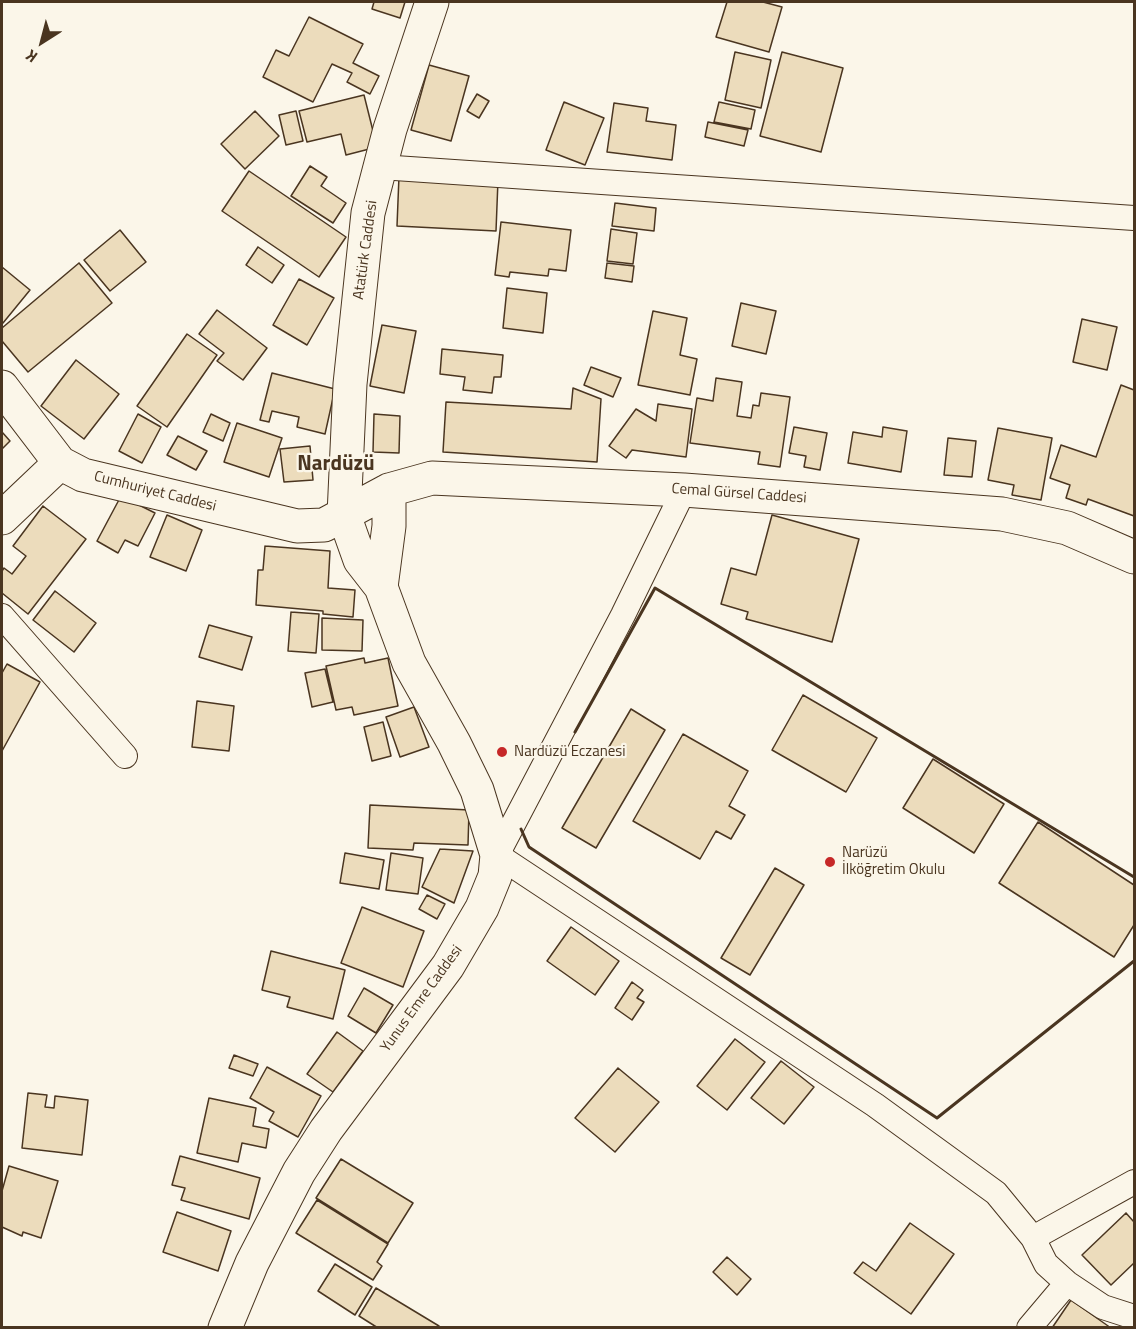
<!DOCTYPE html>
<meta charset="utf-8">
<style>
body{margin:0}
#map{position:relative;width:1136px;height:1329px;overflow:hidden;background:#fbf6e9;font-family:"Titillium Web",sans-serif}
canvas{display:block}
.frame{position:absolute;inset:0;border:3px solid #4a3520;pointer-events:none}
.north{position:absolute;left:12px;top:12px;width:60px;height:60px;-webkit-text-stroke:4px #fbf6e9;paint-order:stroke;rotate:216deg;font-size:16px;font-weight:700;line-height:24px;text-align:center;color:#4a3520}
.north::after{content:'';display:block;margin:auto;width:21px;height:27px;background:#4a3520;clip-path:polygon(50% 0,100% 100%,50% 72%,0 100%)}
</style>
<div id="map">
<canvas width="1136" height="1329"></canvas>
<div class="frame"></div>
<div class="north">K</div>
</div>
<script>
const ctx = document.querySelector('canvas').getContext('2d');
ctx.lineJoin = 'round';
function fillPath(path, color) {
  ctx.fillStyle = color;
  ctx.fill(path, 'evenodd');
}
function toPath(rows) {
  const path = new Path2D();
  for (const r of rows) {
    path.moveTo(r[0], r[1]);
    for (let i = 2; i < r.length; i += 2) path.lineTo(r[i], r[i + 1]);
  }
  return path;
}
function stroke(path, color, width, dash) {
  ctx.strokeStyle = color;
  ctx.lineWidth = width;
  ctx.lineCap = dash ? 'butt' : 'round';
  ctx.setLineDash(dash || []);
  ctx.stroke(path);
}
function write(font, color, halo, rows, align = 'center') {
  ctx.font = font + ' "Titillium Web",sans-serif';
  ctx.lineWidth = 4.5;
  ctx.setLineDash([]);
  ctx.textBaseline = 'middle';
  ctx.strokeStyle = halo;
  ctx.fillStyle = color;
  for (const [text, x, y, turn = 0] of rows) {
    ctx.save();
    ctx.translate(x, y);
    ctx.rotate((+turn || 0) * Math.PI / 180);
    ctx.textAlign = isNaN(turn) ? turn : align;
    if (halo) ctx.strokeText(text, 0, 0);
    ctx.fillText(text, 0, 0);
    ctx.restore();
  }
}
const building = toPath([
 [374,2,405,2,400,18,372,9,374,2],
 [727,2,763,2,782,7,769,52,716,37,727,2],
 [309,17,363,44,353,63,379,76,370,94,347,82,352,73,332,64,313,102,263,77,276,50,289,56,309,17],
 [735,52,771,60,761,108,725,100,735,52],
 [782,52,843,68,821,152,760,136,782,52],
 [429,65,469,76,451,141,411,130,429,65],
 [477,94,489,101,479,118,467,111,477,94],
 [364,95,377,147,346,155,341,134,307,142,299,111,364,95],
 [564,102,604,118,585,165,546,150,564,102],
 [719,102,755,110,751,129,714,122,719,102],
 [614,103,648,108,646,121,676,125,672,160,607,152,614,103],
 [255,111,279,136,245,169,221,144,255,111],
 [296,111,303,141,286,145,279,115,296,111],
 [708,122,748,130,744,146,705,137,708,122],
 [310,166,327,177,321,186,346,203,333,223,291,196,310,166],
 [249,171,346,237,319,277,222,211,249,171],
 [399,176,498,180,496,231,397,226,399,176],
 [615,203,656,208,654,231,612,226,615,203],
 [501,222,571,230,566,271,549,269,548,276,510,272,509,277,495,275,501,222],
 [611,229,637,233,633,264,607,261,611,229],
 [120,230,146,262,110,291,84,260,120,230],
 [258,247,284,265,272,283,246,265,258,247],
 [79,263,112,303,28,372,2,341,2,328,79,263],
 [607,263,634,266,632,282,605,278,607,263],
 [2,267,30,290,3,323,2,322,2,267],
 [299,279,334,298,307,345,273,325,299,279],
 [507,288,547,293,543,333,503,328,507,288],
 [741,303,776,311,766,354,732,346,741,303],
 [217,310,267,348,243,380,217,361,224,353,199,334,217,310],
 [653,311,687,318,680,355,697,359,690,395,638,385,653,311],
 [1082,319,1117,327,1107,370,1073,362,1082,319],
 [382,325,416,331,404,393,370,386,382,325],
 [187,334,217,355,167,427,137,406,187,334],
 [442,349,503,355,501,377,494,377,492,393,463,390,465,377,440,374,442,349],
 [76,360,119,394,84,439,41,406,76,360],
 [591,367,621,378,613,397,584,385,591,367],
 [272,373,335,389,325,434,297,427,299,417,272,411,269,422,260,420,272,373],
 [716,378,742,382,737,416,751,418,753,405,759,406,761,393,790,397,780,467,758,464,760,452,690,443,697,398,713,401,716,378],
 [1121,385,1134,390,1134,516,1088,499,1086,505,1066,498,1070,485,1050,478,1061,445,1096,457,1121,385],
 [573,388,601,399,597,462,443,452,446,402,571,409,573,388],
 [658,404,692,409,686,457,632,450,626,458,609,446,636,409,656,421,658,404],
 [138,414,161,427,142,463,119,451,138,414],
 [211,414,230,423,223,441,203,432,211,414],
 [374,414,400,416,399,453,373,452,374,414],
 [237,423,282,438,269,477,224,462,237,423],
 [794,427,827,433,820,470,804,467,806,456,789,453,794,427],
 [883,427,907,431,901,472,848,463,853,432,882,437,883,427],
 [998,428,1052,438,1041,500,1012,495,1014,485,988,480,998,428],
 [2,432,10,441,2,449,2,432],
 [178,436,207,451,196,470,167,455,178,436],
 [948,438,976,441,972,477,944,475,948,438],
 [310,446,313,480,284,482,280,449,310,446],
 [121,496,155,513,138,546,125,540,118,553,97,541,121,496],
 [43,506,86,539,28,614,2,593,2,571,4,568,12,574,26,556,13,546,43,506],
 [167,515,202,530,186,571,150,557,167,515],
 [772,515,859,539,832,642,746,619,748,612,721,604,731,568,756,575,772,515],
 [265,546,330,551,328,588,355,590,353,617,323,614,323,611,256,605,258,570,263,570,265,546],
 [55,591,96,623,74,652,33,620,55,591],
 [291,612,319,614,316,653,288,651,291,612],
 [322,618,363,620,362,651,322,650,322,618],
 [209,625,252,637,242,670,199,657,209,625],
 [364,658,365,663,388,658,398,706,354,715,352,707,336,710,326,666,364,658],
 [7,664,40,682,2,751,2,673,7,664],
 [325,669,333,702,312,707,305,673,325,669],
 [803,695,877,738,846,792,772,750,803,695],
 [197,701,234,706,229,751,192,747,197,701],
 [414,707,429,747,400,757,386,717,414,707],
 [631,709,665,730,596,848,562,828,631,709],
 [383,722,391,756,372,761,364,727,383,722],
 [683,734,748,771,729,806,745,815,731,839,716,831,700,859,633,821,683,734],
 [933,759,1004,804,974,853,903,808,933,759],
 [370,805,469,810,468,845,414,843,413,850,368,848,370,805],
 [1038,822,1134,885,1134,925,1114,957,999,883,1038,822],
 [440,849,473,851,454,903,422,887,440,849],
 [345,853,384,860,379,889,340,883,345,853],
 [391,853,423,858,418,894,386,890,391,853],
 [775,868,804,885,750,975,721,958,775,868],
 [427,895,445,904,437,919,419,909,427,895],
 [362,907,424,931,403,987,341,963,362,907],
 [571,927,619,961,595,995,547,961,571,927],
 [271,951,345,970,333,1019,287,1007,290,997,262,990,271,951],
 [632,982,643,990,637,998,644,1002,632,1020,615,1008,632,982],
 [364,988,393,1005,376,1033,348,1016,364,988],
 [337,1032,363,1051,333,1092,307,1074,337,1032],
 [735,1039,765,1062,727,1110,697,1086,735,1039],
 [234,1055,258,1064,253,1076,229,1068,234,1055],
 [781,1061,814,1087,784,1124,751,1098,781,1061],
 [267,1067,321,1096,298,1137,269,1121,274,1112,250,1098,267,1067],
 [618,1068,659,1102,615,1152,575,1118,618,1068],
 [28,1093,47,1095,45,1107,54,1108,55,1096,88,1100,82,1155,22,1148,28,1093],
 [209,1098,256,1108,253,1126,269,1129,266,1148,242,1143,238,1162,197,1153,209,1098],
 [180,1156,260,1178,249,1219,181,1200,185,1188,172,1185,180,1156],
 [341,1159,413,1203,388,1243,316,1198,341,1159],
 [9,1166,58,1181,41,1238,23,1232,22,1236,2,1227,2,1191,9,1166],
 [317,1200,388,1244,377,1262,382,1266,373,1280,296,1233,317,1200],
 [177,1212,231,1231,218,1271,163,1252,177,1212],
 [1126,1213,1134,1222,1134,1263,1111,1285,1082,1255,1126,1213],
 [910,1223,954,1254,911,1314,854,1273,863,1262,876,1271,910,1223],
 [727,1257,751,1279,737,1295,713,1272,727,1257],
 [335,1264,372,1287,355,1315,318,1291,335,1264],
 [376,1288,439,1326,438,1328,378,1328,359,1316,376,1288],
 [1071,1300,1111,1328,1052,1328,1071,1300]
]);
fillPath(building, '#ecdcbc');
stroke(building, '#4a3520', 1.5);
const street = toPath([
 [380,167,1134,218],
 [684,490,623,615,497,855,875,1105,996,1193,1033,1238,1046,1264,1067,1283,1103,1307,1134,1317],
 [2,616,125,756],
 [1033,1238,1134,1182],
 [1029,1328,1067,1283]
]);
const secondary = toPath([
 [2,387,60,463,83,475,297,526,324,525,389,490,432,478,684,490,1002,514,1067,528,1134,557],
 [389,490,389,526,381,587,360,560,344,515,350,384,368,213,390,129,432,2],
 [2,518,60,463],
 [225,1328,252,1263,299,1172,326,1130,448,966,482,908,495,876,497,855,477,790,454,743,409,663,381,587]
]);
stroke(street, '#4a3520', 26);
stroke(secondary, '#4a3520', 35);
stroke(street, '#fbf6e9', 24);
stroke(secondary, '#fbf6e9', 33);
stroke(toPath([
 [575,732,655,588,1134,877],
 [521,829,529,847,937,1118,1134,961]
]), '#4a3520', 3);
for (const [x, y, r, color] of [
 [502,752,6,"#c62828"],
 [830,862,6,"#c62828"]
]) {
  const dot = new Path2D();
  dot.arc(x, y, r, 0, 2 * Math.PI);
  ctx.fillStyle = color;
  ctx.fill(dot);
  stroke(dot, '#fbf6e9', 2);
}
write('15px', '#4a3520', '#fbf6e9', [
 ["Atatürk Caddesi",366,250,-82],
 ["Cumhuriyet Caddesi",155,492,14],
 ["Cemal Gürsel Caddesi",739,494,4],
 ["Yunus Emre Caddesi",422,999,-54]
]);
write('15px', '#4a3520', '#fbf6e9', [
 ["Nardüzü Eczanesi",514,752],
 ["Narüzü",842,853],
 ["İlköğretim Okulu",842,870]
], 'left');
write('bold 21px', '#4a3520', '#fbf6e9', [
 ["Nardüzü",336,465]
]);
</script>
